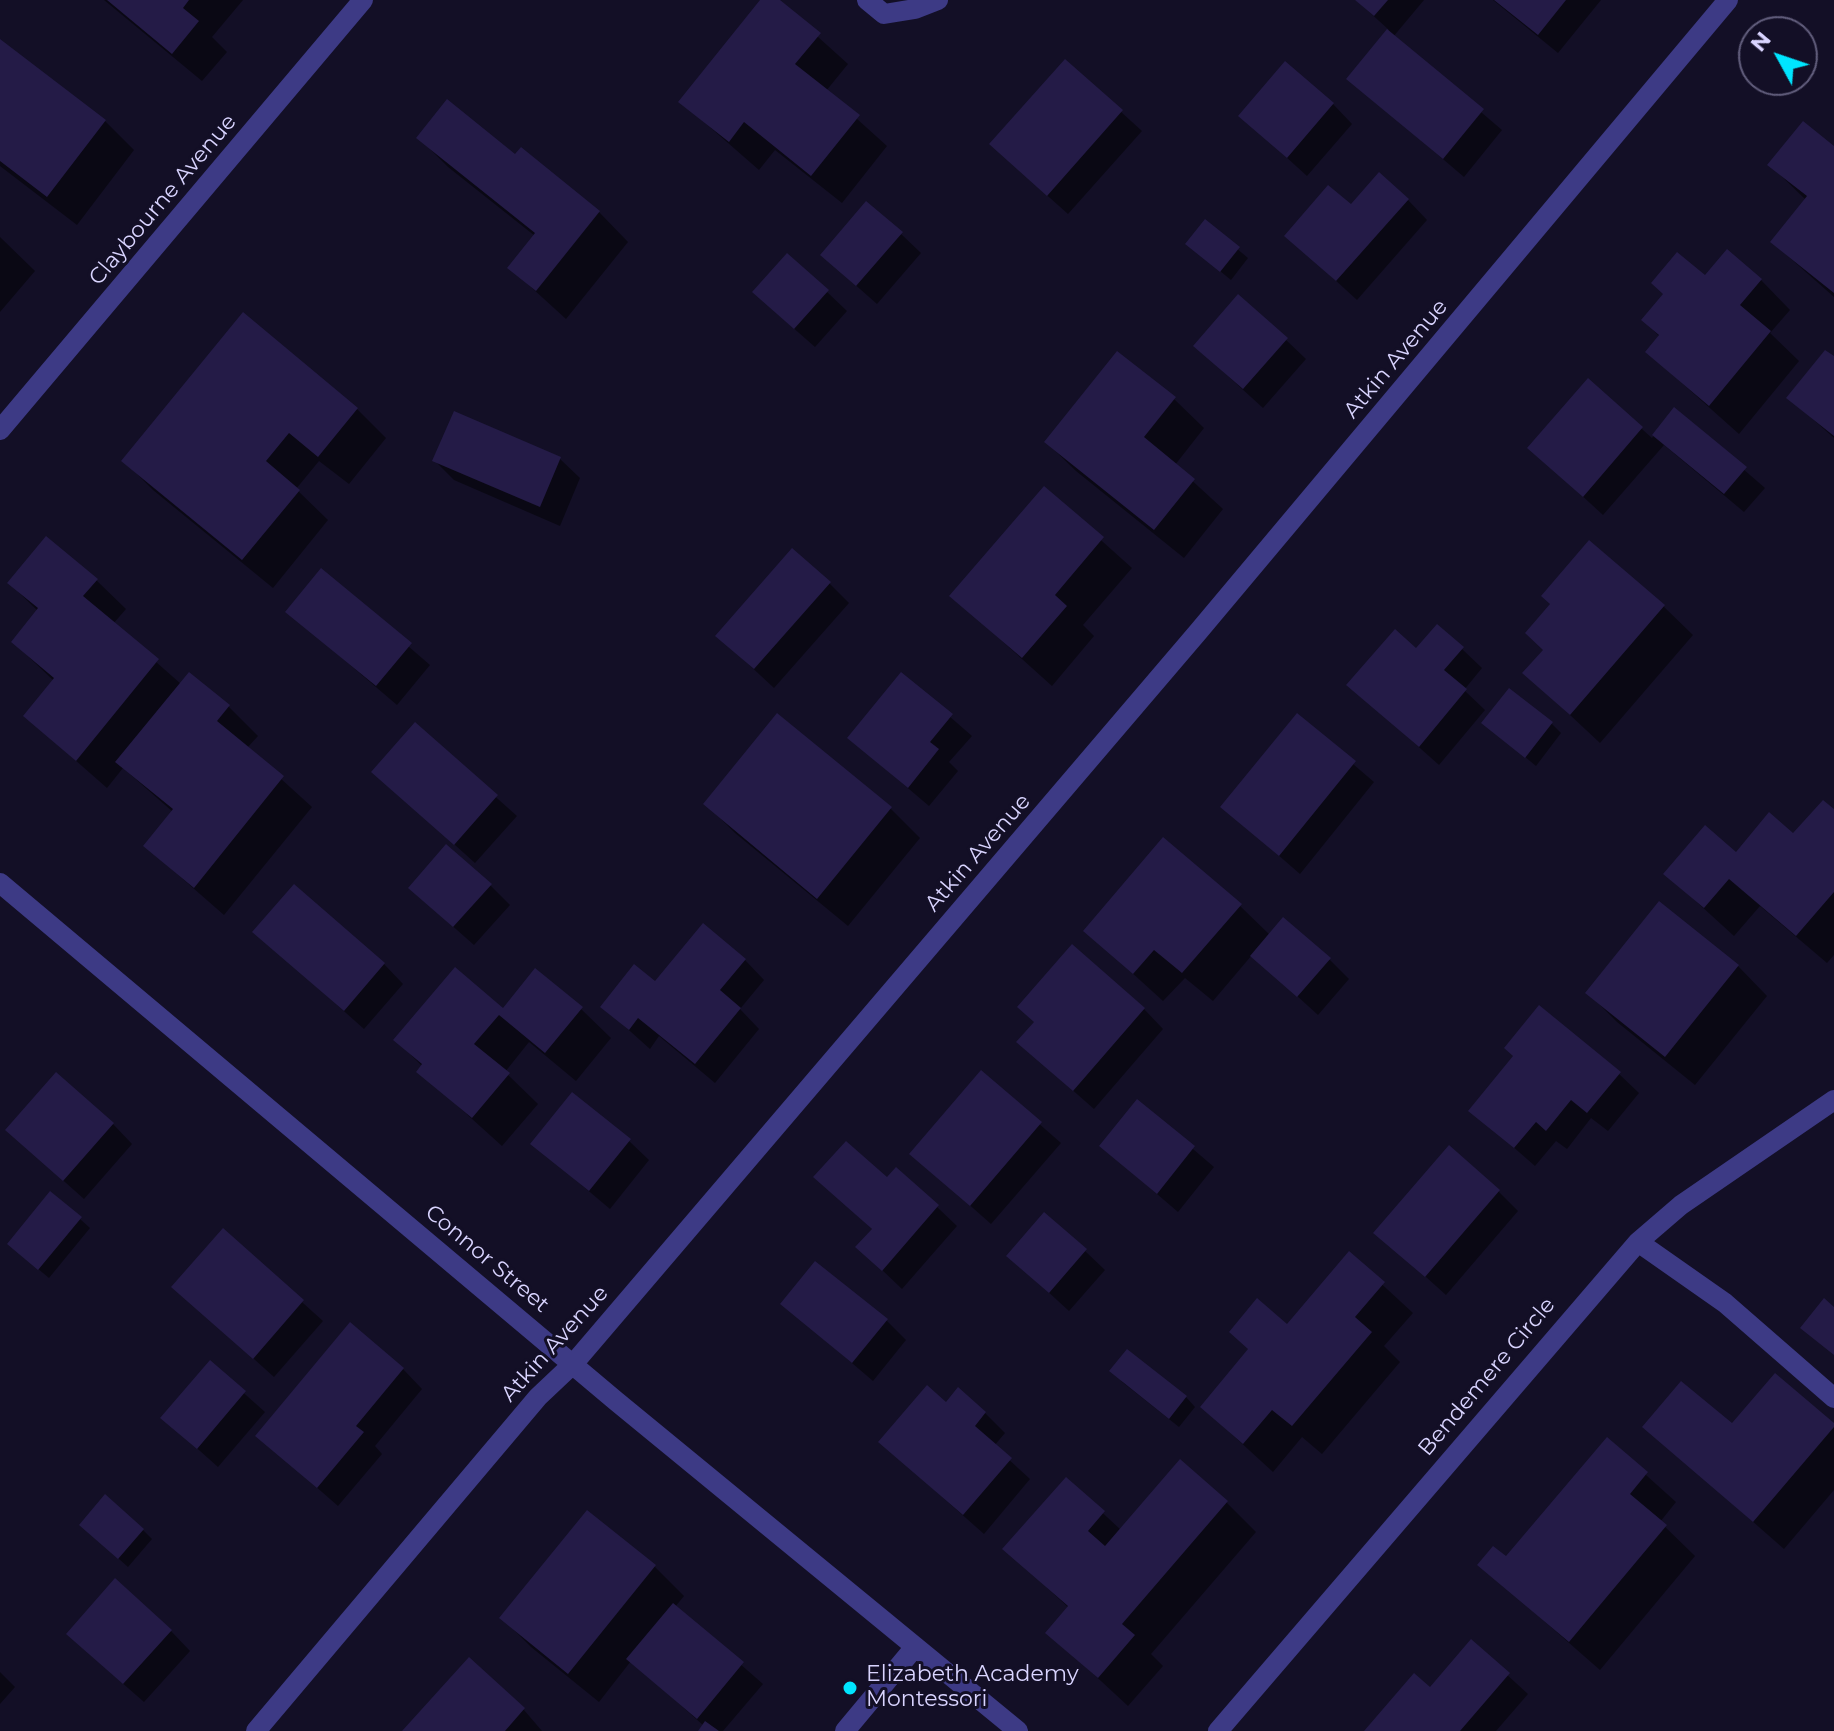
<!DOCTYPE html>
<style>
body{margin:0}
#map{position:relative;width:1834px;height:1731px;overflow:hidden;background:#130f26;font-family:Montserrat,sans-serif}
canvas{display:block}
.north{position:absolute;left:1738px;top:16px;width:80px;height:80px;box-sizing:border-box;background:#130f26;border:2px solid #625e7d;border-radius:50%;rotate:310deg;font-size:22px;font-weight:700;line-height:32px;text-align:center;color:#d9d4ff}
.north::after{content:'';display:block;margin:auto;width:28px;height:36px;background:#00e5ff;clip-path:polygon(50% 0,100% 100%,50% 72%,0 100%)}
</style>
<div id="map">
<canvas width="1834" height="1731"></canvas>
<div class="north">N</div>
</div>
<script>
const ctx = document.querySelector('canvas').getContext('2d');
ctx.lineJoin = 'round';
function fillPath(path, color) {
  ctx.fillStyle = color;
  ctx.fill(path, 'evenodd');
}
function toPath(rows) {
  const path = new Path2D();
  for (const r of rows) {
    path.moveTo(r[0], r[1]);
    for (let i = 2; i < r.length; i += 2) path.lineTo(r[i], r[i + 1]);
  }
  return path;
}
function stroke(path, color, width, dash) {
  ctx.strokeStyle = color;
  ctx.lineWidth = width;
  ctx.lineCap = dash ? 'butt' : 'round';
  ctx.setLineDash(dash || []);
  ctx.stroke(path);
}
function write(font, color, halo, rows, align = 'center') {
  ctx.font = font + ' Montserrat,sans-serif';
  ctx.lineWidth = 6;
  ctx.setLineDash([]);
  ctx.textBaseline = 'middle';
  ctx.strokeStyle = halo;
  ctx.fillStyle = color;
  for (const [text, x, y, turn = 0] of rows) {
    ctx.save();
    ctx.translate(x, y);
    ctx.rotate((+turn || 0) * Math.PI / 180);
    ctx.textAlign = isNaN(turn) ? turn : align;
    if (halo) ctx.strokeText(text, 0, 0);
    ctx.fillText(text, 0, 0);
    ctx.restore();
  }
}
fillPath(toPath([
 [104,0,243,0,212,37,227,52,202,81],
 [762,0,777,0,848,64,826,91,887,146,842,203,775,150,759,170,681,102],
 [1356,0,1424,0,1393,37,1502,130,1464,177,1349,79,1389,30],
 [1493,0,1601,0,1558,53],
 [0,41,105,121,134,150,77,225,0,166],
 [1065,61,1142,131,1068,214,1012,164],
 [1333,104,1352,124,1307,176,1241,116],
 [419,138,516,157,599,212,628,242,566,319,510,268,535,236,448,167],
 [1834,148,1834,297,1772,242,1806,200,1770,165],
 [1408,200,1427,220,1357,300,1287,236,1351,207],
 [1205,222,1248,258,1231,280,1187,244],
 [901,234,921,253,877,304,843,274],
 [0,237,35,271,0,312],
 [1706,277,1761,280,1790,310,1770,333,1799,361,1739,434,1647,352,1660,337,1643,320],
 [827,292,847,311,815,347,774,311],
 [1286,340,1306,359,1263,408,1195,346],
 [1834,359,1834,438,1789,398],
 [1588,381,1652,438,1675,410,1765,488,1744,512,1664,445,1603,515,1530,448],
 [1174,399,1204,428,1175,465,1223,509,1184,558,1076,471,1046,442],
 [357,409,386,438,349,484,319,461,296,489,328,520,273,588,153,490,124,461],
 [560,459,580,478,560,526,454,480,434,460],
 [1044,489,1132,568,1083,625,1094,636,1052,686,952,596],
 [321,571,430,665,397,705,288,612],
 [96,580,126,609,113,624,181,684,189,675,229,707,258,736,247,748,312,807,224,915,145,846,173,812,123,768,107,788,25,716,54,681,13,642,38,611,9,583],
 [829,583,849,603,774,688,718,636],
 [1552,605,1663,606,1693,635,1600,743,1525,673,1545,651],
 [1462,649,1482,668,1464,690,1485,710,1439,765,1349,685,1417,650],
 [902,675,972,736,949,762,958,771,929,806,849,738],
 [1297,716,1374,782,1300,874,1223,807],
 [1484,723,1552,724,1561,733,1536,766],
 [415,725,517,816,475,863,374,772],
 [706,804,891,809,920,838,848,926,735,833],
 [1834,812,1834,955,1827,963,1760,906,1734,936,1666,874,1794,836],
 [490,885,510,905,474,945,431,907],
 [1240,906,1270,935,1330,960,1349,979,1318,1015,1252,955,1213,1001,1185,978,1163,1001,1086,931],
 [255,932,384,964,403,984,364,1029],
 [745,960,764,980,740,1009,759,1029,715,1083,659,1036,650,1049,602,1006,655,984],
 [1738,966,1767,996,1695,1085,1617,1022,1588,993],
 [581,1009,611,1038,576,1081,529,1042,505,1072,538,1104,502,1146,419,1071,423,1067,396,1040,503,1010],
 [1144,1009,1163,1029,1094,1109,1018,1042],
 [981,1073,1061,1143,991,1224,912,1154],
 [1619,1074,1639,1093,1608,1131,1591,1118,1567,1149,1556,1141,1535,1166,1471,1110],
 [1138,1102,1214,1167,1178,1212,1101,1146],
 [113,1124,132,1144,84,1199,28,1149],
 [629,1141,649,1160,610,1209,533,1144],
 [816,1177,937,1207,957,1226,902,1289,858,1247,873,1230],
 [1498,1191,1518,1211,1446,1295,1376,1232],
 [80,1219,90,1228,49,1278,19,1253],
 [223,1231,323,1321,274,1377,174,1287],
 [1085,1251,1105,1270,1069,1311,1009,1256],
 [1349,1254,1413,1313,1384,1346,1400,1362,1322,1454,1302,1437,1273,1472,1202,1407,1287,1327],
 [783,1304,887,1321,906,1340,873,1381],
 [210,1363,265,1412,218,1467,163,1418],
 [403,1369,422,1389,375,1446,382,1454,338,1506,258,1436],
 [1121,1381,1186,1397,1195,1407,1179,1427],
 [946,1405,985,1413,1005,1433,994,1446,1030,1479,984,1534,880,1442],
 [1834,1425,1834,1490,1784,1549,1645,1427],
 [1607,1440,1676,1502,1660,1522,1695,1556,1600,1670,1480,1565,1506,1559],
 [1066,1479,1121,1530,1226,1502,1256,1532,1151,1654,1163,1666,1128,1706,1048,1632,1069,1608,1005,1549],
 [587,1512,655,1567,684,1596,675,1607,763,1684,723,1731,700,1731,704,1726,631,1661,599,1702,531,1647,502,1618],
 [143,1530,152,1539,128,1567,91,1534],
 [171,1631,190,1651,144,1702,88,1653],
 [1471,1642,1528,1694,1496,1731,1367,1731,1430,1690],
 [470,1660,524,1710,542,1731,405,1731],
 [0,1672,15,1687,0,1704]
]), '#0007');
fillPath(toPath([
 [107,0,189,0,183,8,199,21,172,54],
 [760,0,780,0,821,33,795,64,860,115,811,176,744,122,729,142,678,102],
 [1355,0,1388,0,1374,16],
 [1494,0,1566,0,1538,35],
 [1387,29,1484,109,1443,159,1346,79],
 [0,39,106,120,47,197,0,161],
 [1065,59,1123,110,1047,196,989,144],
 [1285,61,1334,103,1287,158,1238,116],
 [447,99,515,154,521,147,600,211,536,291,507,268,535,233,416,138],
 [1803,121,1834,146,1834,293,1770,242,1807,196,1767,165],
 [1379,172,1409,199,1336,281,1284,236,1328,185,1351,204],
 [866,201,903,232,856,286,820,255],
 [1205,219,1240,247,1220,272,1185,244],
 [1727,249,1762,279,1740,305,1771,331,1709,406,1645,352,1659,335,1641,320,1663,294,1651,283,1677,252,1705,275],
 [787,253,829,290,794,329,752,292],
 [1238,294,1288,338,1243,389,1193,346],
 [243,312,358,408,318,457,289,433,266,461,300,490,242,560,121,461],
 [1825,350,1834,356,1834,436,1786,398],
 [1117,351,1176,397,1144,437,1195,479,1154,530,1044,442],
 [1588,378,1643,427,1583,497,1527,448],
 [1674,407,1747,467,1724,494,1652,435],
 [454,411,561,457,540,507,432,461],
 [1044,486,1104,537,1055,595,1067,606,1022,658,949,596],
 [46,536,98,579,83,596,159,659,76,761,23,716,54,678,11,642,38,608,7,583],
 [1589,540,1665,605,1570,715,1522,673,1543,650,1525,633,1550,604,1541,596],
 [792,548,831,582,754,669,715,636],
 [321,568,412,643,376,686,285,612],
 [1437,624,1464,647,1444,670,1467,689,1419,747,1346,685,1395,629,1416,648],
 [189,672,230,705,217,721,284,776,194,888,143,846,173,809,115,762],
 [901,672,953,714,930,742,939,749,908,788,847,738],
 [1509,688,1553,722,1525,758,1481,723],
 [777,713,892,807,817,899,703,804],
 [1297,713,1356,761,1279,856,1220,807],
 [415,722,498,795,454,845,371,772],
 [1823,800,1834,809,1834,892,1796,936,1729,879,1704,908,1663,874,1705,825,1736,852,1769,812,1793,833],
 [1163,837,1242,904,1182,973,1154,950,1133,974,1083,931],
 [446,844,492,884,453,927,408,888],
 [294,884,385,963,344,1011,252,932],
 [1659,901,1739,965,1665,1057,1585,993],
 [1283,917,1331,958,1297,997,1250,956],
 [703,923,746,959,720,990,741,1008,695,1064,638,1018,629,1030,600,1007,634,964,655,981],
 [1072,944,1145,1008,1073,1091,1016,1042,1034,1022,1017,1007],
 [455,967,503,1008,535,968,583,1007,545,1053,499,1015,474,1044,510,1073,472,1118,416,1072,422,1064,393,1040],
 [1539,1005,1621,1072,1587,1113,1571,1100,1546,1131,1536,1122,1514,1148,1468,1111,1513,1056,1504,1048],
 [981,1070,1042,1122,970,1206,909,1154],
 [56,1072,114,1123,63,1181,5,1130],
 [572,1092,631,1139,589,1191,530,1144],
 [1137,1099,1195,1146,1157,1194,1099,1146],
 [846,1141,887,1177,896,1167,939,1205,882,1271,855,1247,872,1229,813,1177],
 [1449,1145,1500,1190,1425,1277,1373,1233],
 [50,1191,82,1217,38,1270,7,1244],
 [1044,1212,1087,1249,1049,1293,1006,1256],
 [223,1228,304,1300,253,1359,171,1287],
 [1349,1251,1385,1282,1355,1317,1372,1332,1292,1426,1272,1410,1243,1444,1200,1407,1248,1349,1229,1332,1257,1298,1287,1324],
 [815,1261,888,1319,852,1363,780,1304],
 [1824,1298,1834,1307,1834,1355,1800,1328],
 [350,1322,404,1368,356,1426,364,1432,317,1488,255,1436],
 [1127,1349,1187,1396,1169,1419,1109,1371],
 [210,1360,246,1391,197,1449,160,1418],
 [1775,1373,1834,1423,1834,1427,1753,1522,1642,1427,1681,1381,1732,1423],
 [927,1385,946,1402,958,1387,986,1412,975,1426,1012,1458,963,1515,878,1442],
 [1607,1437,1648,1472,1630,1494,1667,1525,1569,1642,1477,1565,1493,1546,1506,1556],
 [1180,1459,1228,1501,1122,1624,1135,1635,1098,1678,1045,1633,1068,1606,1002,1549,1066,1477,1105,1511,1088,1531,1105,1546],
 [105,1494,144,1529,118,1559,79,1525],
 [587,1510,656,1565,568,1674,499,1618],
 [115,1578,172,1630,123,1684,66,1634],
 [673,1603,744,1662,697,1719,626,1659],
 [1471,1639,1510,1673,1460,1731,1364,1731,1414,1673,1430,1687],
 [469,1657,525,1708,505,1731,402,1731],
 [705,1721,719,1731,698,1731]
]), '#241b47');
stroke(toPath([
 [867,0,884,14,915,9,938,0],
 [0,430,363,0],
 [0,883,616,1401,1018,1731],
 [1638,1242,1725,1303,1834,1398],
 [256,1731,538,1397,574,1363,1198,632,1728,0],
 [845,1731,915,1647],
 [1218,1731,1638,1242,1681,1205,1834,1100]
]), '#3d3a85', 20);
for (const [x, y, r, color] of [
 [850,1688,8,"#00e5ff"]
]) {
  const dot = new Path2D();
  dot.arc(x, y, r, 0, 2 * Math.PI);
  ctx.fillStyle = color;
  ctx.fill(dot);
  stroke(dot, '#130f26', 3);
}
write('22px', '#d9d4ff', '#130f26', [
 ["Claybourne Avenue",163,200,-50],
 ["Atkin Avenue",1396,359,-50],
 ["Atkin Avenue",978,853,-49],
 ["Connor Street",487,1259,40],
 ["Atkin Avenue",555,1344,-48],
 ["Bendemere Circle",1487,1377,-50]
]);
write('22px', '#d9d4ff', '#130f26', [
 ["Elizabeth Academy",866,1675],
 ["Montessori",866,1700]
], 'left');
</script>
